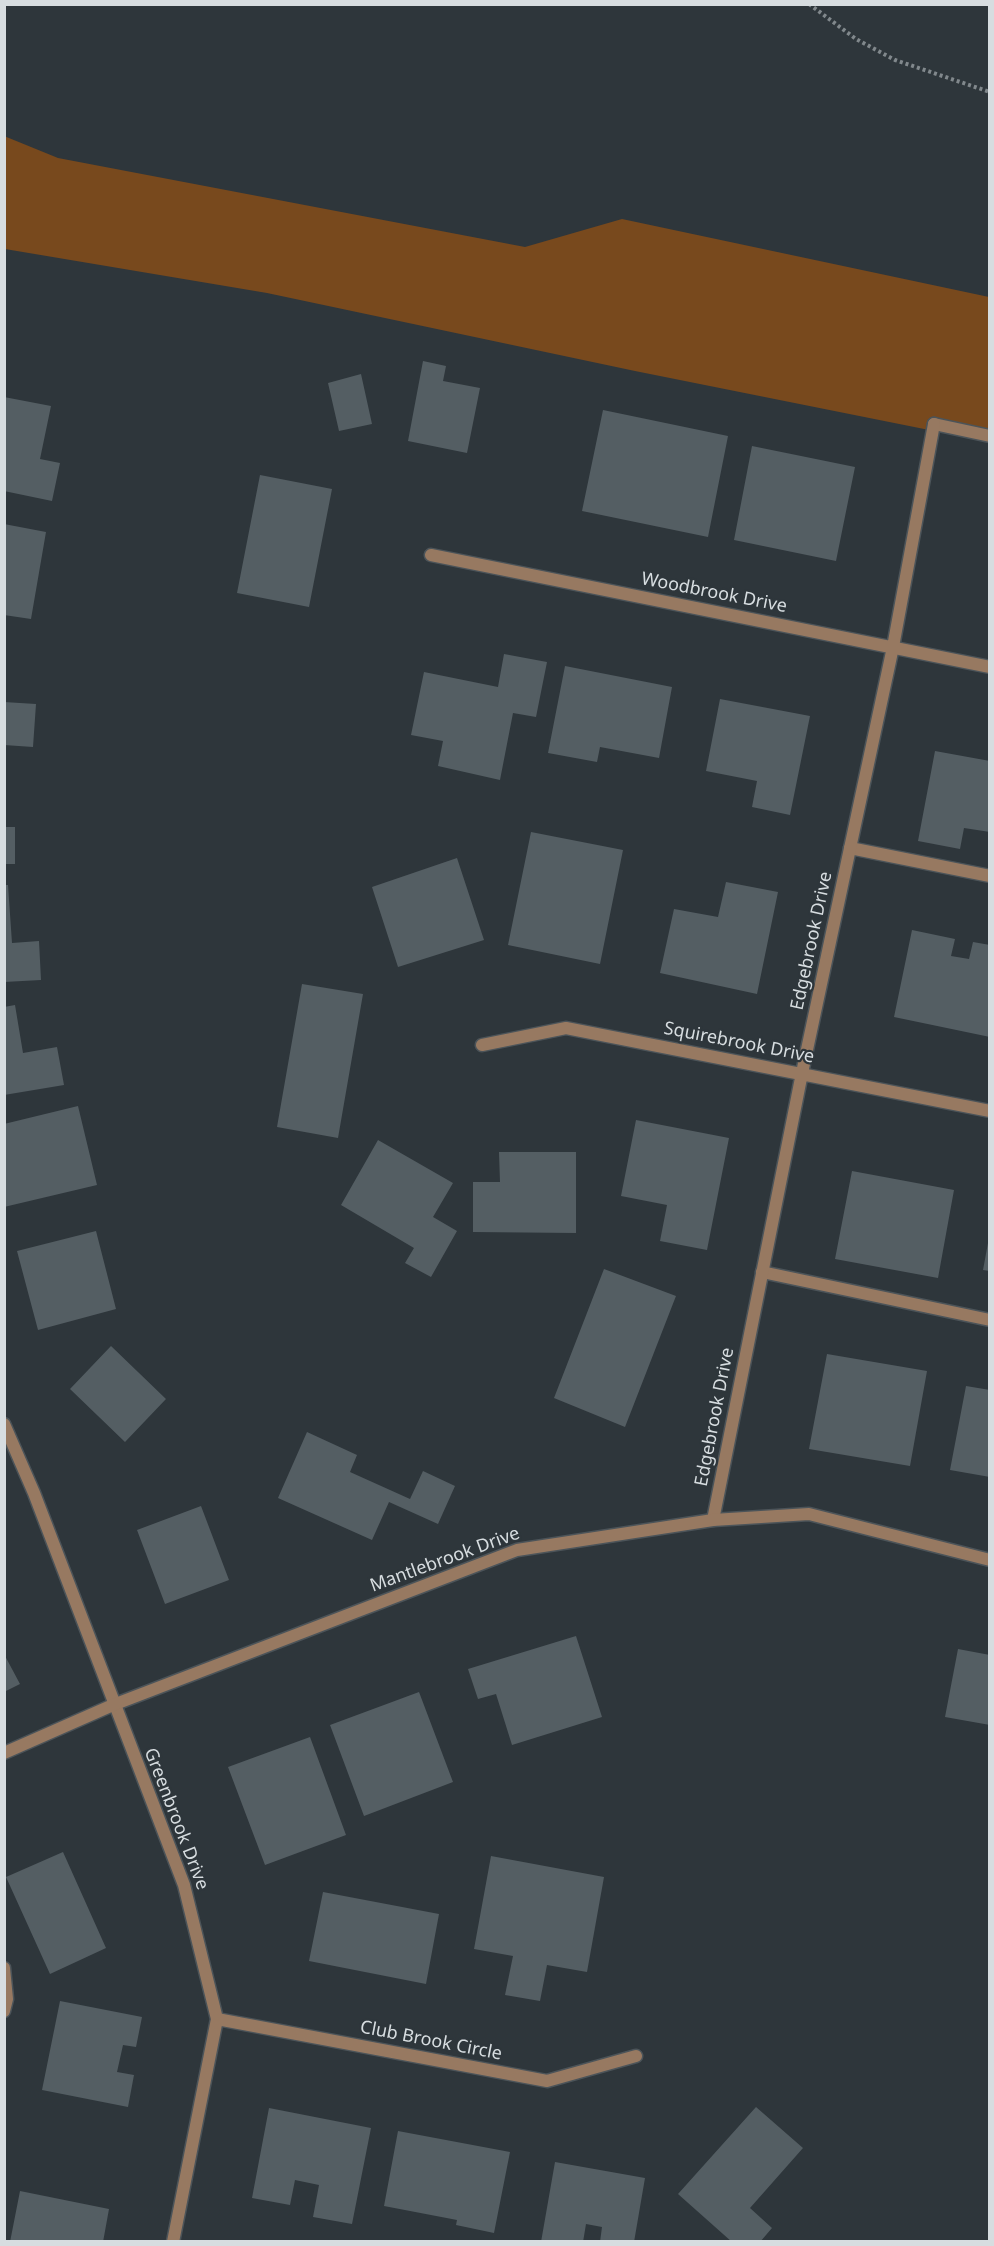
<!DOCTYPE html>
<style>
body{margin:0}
#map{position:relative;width:994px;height:2246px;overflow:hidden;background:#2e363b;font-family:"Noto Sans",sans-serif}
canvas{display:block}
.frame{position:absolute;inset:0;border:6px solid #d7dde0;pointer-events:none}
</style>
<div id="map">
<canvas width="994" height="2246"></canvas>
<div class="frame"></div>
</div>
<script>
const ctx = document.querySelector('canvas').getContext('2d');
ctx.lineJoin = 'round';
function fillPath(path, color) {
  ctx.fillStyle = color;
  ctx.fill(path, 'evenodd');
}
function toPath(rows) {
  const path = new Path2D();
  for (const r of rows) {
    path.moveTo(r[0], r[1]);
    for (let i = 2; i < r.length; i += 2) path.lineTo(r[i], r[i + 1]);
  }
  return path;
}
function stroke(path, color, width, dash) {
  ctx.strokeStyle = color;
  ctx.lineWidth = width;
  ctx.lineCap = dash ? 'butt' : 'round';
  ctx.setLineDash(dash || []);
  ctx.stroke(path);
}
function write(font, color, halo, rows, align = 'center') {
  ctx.font = font + ' "Noto Sans",sans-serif';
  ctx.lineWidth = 4.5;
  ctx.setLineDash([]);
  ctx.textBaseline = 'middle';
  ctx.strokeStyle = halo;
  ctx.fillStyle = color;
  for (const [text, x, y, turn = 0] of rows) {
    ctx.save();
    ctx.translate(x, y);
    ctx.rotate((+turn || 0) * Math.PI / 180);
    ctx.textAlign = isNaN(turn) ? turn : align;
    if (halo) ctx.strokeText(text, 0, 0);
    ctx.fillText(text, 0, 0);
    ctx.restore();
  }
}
fillPath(toPath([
 [4,136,58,158,525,247,622,219,989,297,989,442,635,371,267,293,5,249]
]), '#78491d');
fillPath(toPath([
 [423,361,446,366,443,381,480,388,467,453,408,441],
 [361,374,372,424,339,431,328,383],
 [4,397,51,406,40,459,60,463,52,501,4,491],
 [603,410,728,436,708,537,582,511],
 [752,446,855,467,836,561,734,540],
 [260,475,332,489,309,607,237,593],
 [4,524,46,532,31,619,4,615],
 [504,654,547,662,536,717,513,713,500,780,438,766,443,741,411,735,424,672,498,687],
 [565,666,672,687,659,758,600,747,597,762,548,753],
 [720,699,810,716,790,815,752,807,757,781,706,771],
 [4,702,36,704,33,747,4,745],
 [935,751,990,761,990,832,964,828,960,849,918,841],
 [4,827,15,827,15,864,4,864],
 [531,832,623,850,600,964,508,945],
 [457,858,484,940,398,967,372,887],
 [726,882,778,892,757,994,660,973,674,909,718,917],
 [4,885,8,885,12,943,39,941,41,980,4,982],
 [912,930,955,939,951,956,969,959,973,942,990,945,990,1037,894,1017],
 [302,984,363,994,338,1138,277,1127],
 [15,1005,23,1053,57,1047,64,1085,4,1095,4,1007],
 [78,1106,97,1185,4,1207,4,1124],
 [636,1120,729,1138,707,1250,660,1241,667,1205,621,1196],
 [378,1140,453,1183,433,1217,457,1231,431,1277,405,1263,414,1248,341,1205],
 [499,1152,576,1152,576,1233,473,1232,473,1182,500,1182],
 [852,1171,954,1190,938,1278,835,1259],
 [96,1231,116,1309,38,1330,17,1251],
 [988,1243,990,1244,990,1271,983,1270],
 [604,1269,676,1296,625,1427,554,1398],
 [111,1346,166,1399,125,1442,70,1389],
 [827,1354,927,1371,910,1466,809,1449],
 [966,1386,990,1390,990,1477,950,1470],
 [307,1432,357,1455,350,1472,410,1499,423,1471,455,1486,438,1524,389,1502,372,1540,278,1498],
 [201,1506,229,1580,165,1604,137,1530],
 [576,1636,602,1717,512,1745,496,1694,478,1699,468,1669],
 [958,1649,990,1655,990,1725,945,1717],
 [4,1654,20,1684,4,1692],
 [419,1692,453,1782,364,1816,330,1725],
 [310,1737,346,1835,265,1865,228,1767],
 [63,1852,106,1948,50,1974,6,1877],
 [491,1856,604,1877,587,1972,547,1965,540,2001,505,1995,513,1956,474,1949],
 [323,1892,439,1914,426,1984,309,1961],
 [60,2001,142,2017,136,2047,123,2045,117,2072,134,2075,128,2107,42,2090],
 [756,2107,803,2148,750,2208,772,2228,760,2242,732,2242,678,2194],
 [269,2108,371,2128,352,2224,313,2217,319,2185,295,2180,290,2205,252,2198],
 [398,2131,510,2152,494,2233,456,2225,457,2220,384,2206],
 [555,2162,645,2178,634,2242,600,2242,602,2227,586,2224,583,2242,541,2242],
 [20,2191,109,2209,103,2242,10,2242]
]), '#545e63');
const service = toPath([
 [934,424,990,436],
 [850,848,990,876],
 [762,1272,990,1320],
 [4,1968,7,1999,4,2011]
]);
const minor = toPath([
 [431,555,990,667],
 [482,1045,566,1028,990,1111],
 [4,1424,34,1493,184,1885,217,2019,173,2242],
 [713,1520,802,1073,893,647,934,424],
 [217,2019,547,2081,636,2056]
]);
const tertiary = toPath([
 [4,1753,113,1705,517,1550,713,1520,809,1514,990,1560]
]);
stroke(service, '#4c5459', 15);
stroke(minor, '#4c5459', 15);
stroke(tertiary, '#4c5459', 15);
stroke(toPath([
 [809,4,856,39,895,60,990,92]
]), '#81888c', 4, [3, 3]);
stroke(service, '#977961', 12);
stroke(minor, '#977961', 12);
stroke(tertiary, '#977961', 12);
write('18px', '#d7dde0', '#2e363b', [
 ["Woodbrook Drive",714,593,11],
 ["Edgebrook Drive",812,941,-78],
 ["Squirebrook Drive",739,1043,11],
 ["Edgebrook Drive",715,1417,-79],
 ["Mantlebrook Drive",445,1560,-20],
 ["Greenbrook Drive",176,1819,69],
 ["Club Brook Circle",431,2041,11]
]);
</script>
